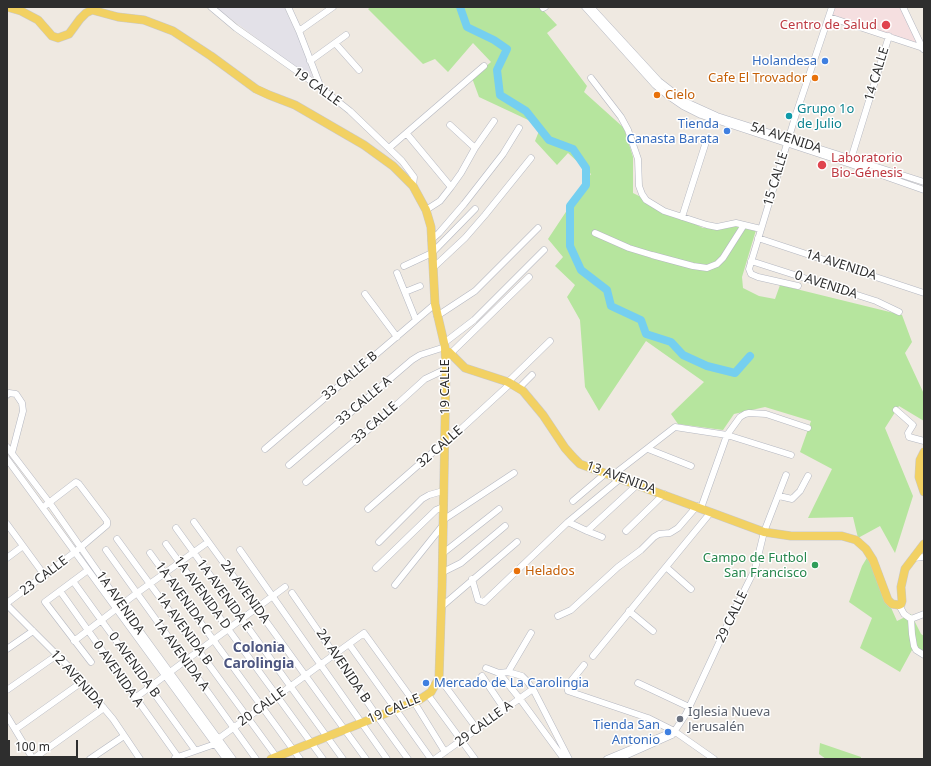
<!DOCTYPE html>
<meta charset="utf-8">
<style>
body{margin:0}
#map{position:relative;width:931px;height:766px;overflow:hidden;background:#efe9e1;font-family:"Noto Sans",sans-serif}
canvas{display:block}
.frame{position:absolute;inset:0;border:8px solid #2e2e2e;pointer-events:none}
.scale{position:absolute;left:8px;top:740px;width:70px;height:18px;box-sizing:border-box;border:2px solid #2e2e2e;border-top:0;padding-left:5px;font-size:12px;line-height:14px;white-space:nowrap;color:#2e2e2e;-webkit-text-stroke:3px #fff;paint-order:stroke}
</style>
<div id="map">
<canvas width="931" height="766"></canvas>
<div class="frame"></div>
<div class="scale">100 m</div>
</div>
<script>
const ctx = document.querySelector('canvas').getContext('2d');
ctx.lineJoin = 'round';
function fillPath(path, color) {
  ctx.fillStyle = color;
  ctx.fill(path, 'evenodd');
}
function toPath(rows) {
  const path = new Path2D();
  for (const r of rows) {
    path.moveTo(r[0], r[1]);
    for (let i = 2; i < r.length; i += 2) path.lineTo(r[i], r[i + 1]);
  }
  return path;
}
function stroke(path, color, width, dash) {
  ctx.strokeStyle = color;
  ctx.lineWidth = width;
  ctx.lineCap = dash ? 'butt' : 'round';
  ctx.setLineDash(dash || []);
  ctx.stroke(path);
}
function write(font, color, halo, rows, align = 'center') {
  ctx.font = font + ' "Noto Sans",sans-serif';
  ctx.lineWidth = 3;
  ctx.setLineDash([]);
  ctx.textBaseline = 'middle';
  ctx.strokeStyle = halo;
  ctx.fillStyle = color;
  for (const [text, x, y, turn = 0] of rows) {
    ctx.save();
    ctx.translate(x, y);
    ctx.rotate((+turn || 0) * Math.PI / 180);
    ctx.textAlign = isNaN(turn) ? turn : align;
    if (halo) ctx.strokeText(text, 0, 0);
    ctx.fillText(text, 0, 0);
    ctx.restore();
  }
}
fillPath(toPath([
 [215,7,284,7,300,41,313,78,279,55]
]), '#e3e1e8');
fillPath(toPath([
 [834,7,905,7,922,47,890,34,832,15]
]), '#f5dfe0');
fillPath(toPath([
 [371,7,540,7,557,25,547,33,587,86,584,92,624,128,633,157,633,193,703,228,736,226,756,230,742,277,743,288,759,296,775,299,780,285,902,315,912,342,905,353,924,394,924,421,899,406,885,428,913,496,895,553,880,526,858,538,853,517,808,518,832,469,800,452,811,421,765,407,734,414,723,430,678,424,671,414,704,382,646,341,599,411,585,387,580,320,567,297,575,285,555,266,563,257,548,239,591,174,568,153,557,165,535,141,541,126,479,97,472,78,491,62,473,43,448,72,435,59,423,64,368,9],
 [868,556,897,621,911,614,921,634,924,636,924,657,912,650,900,672,860,648,872,618,849,602,862,566],
 [820,743,861,757,861,759,826,759,819,754]
]), '#b6e59e');
stroke(toPath([
 [460,7,467,27,494,40,507,49,497,70,500,95,526,111,549,140,573,149,586,168,586,185,570,206,570,246,581,270,607,290,611,306,641,320,646,334,671,342,683,355,707,366,735,373,750,356]
]), '#75cff0', 8);
const minor = toPath([
 [211,7,236,28,321,88,350,111,402,161,414,177,413,186],
 [288,7,299,31,321,88],
 [585,7,655,85,667,95,683,106,701,115,716,120,850,164,924,190],
 [591,7,659,81,686,102,717,116,924,182],
 [903,7,923,49],
 [543,8,545,7],
 [829,17,923,48],
 [299,31,333,7],
 [335,43,359,70],
 [310,61,346,35],
 [591,78,621,117,628,130,638,159,639,186,642,194,646,200,664,211,707,225,717,227,736,223,761,229],
 [450,125,475,148],
 [407,134,451,187],
 [389,148,484,66],
 [851,159,889,36],
 [426,210,440,201,451,187,461,173,475,148,494,121],
 [682,217,705,145],
 [595,233,629,248,652,255,693,266,707,268,717,264,723,258,744,225],
 [758,238,924,293],
 [431,240,439,233,464,204,503,154,519,128],
 [751,261,876,301,899,312],
 [404,266,432,253,475,209],
 [434,267,465,238,485,215,531,158],
 [397,273,416,320],
 [798,286,758,277,751,274,749,269,796,114,832,7],
 [405,292,420,286],
 [365,294,397,337],
 [437,316,475,291,538,228],
 [444,343,474,320,544,250],
 [450,354,529,277],
 [508,382,550,341],
 [519,388,532,375],
 [7,395,9,393,16,394,22,403,23,411,12,453],
 [896,410,913,425,908,433,909,437,924,441],
 [7,447,49,502,121,605,233,759],
 [265,449,435,304],
 [648,449,691,466],
 [7,459,226,759],
 [289,465,412,360,420,355,445,347],
 [613,475,675,427,727,435,791,455],
 [306,482,382,418,425,379,446,369],
 [779,496,792,499,800,491,808,476],
 [573,501,606,473],
 [701,508,727,435,740,417,745,414,749,413,766,414,808,428],
 [368,509,439,447,450,439,511,383],
 [443,520,514,473],
 [194,522,366,759],
 [568,522,587,531,602,537],
 [7,524,45,576],
 [176,528,343,759],
 [587,531,638,484],
 [626,531,664,494],
 [117,539,278,759],
 [379,542,422,499,429,495,443,491],
 [166,544,323,759],
 [106,550,256,759],
 [240,550,387,759],
 [150,553,300,759],
 [442,554,499,509],
 [7,558,23,546],
 [913,558,924,557],
 [666,567,691,589],
 [376,568,436,510,443,507],
 [88,570,45,602,91,662],
 [443,572,461,563,505,526],
 [472,579,478,600,484,602,568,522,621,478],
 [73,581,195,750],
 [395,585,443,525],
 [60,591,178,757],
 [292,593,377,716,408,759],
 [7,603,75,552,107,525,107,521,79,484,76,482,46,505],
 [7,605,70,668,113,719,140,759],
 [899,605,904,614,911,619,912,634,914,646,916,650,924,655],
 [441,607,517,542],
 [629,611,653,631],
 [558,616,571,610,618,567,641,550,654,537,659,534,670,533,678,528,697,506],
 [911,619,924,614],
 [74,641,137,593,208,542],
 [349,644,431,759],
 [7,649,33,631],
 [593,656,711,512],
 [584,665,567,686,568,691,648,718,674,731,714,759],
 [486,668,499,673,508,672,522,676,526,680,533,689,569,759],
 [508,672,531,633],
 [499,673,520,699,564,759],
 [482,676,505,710],
 [443,683,477,729],
 [638,683,689,707],
 [7,690,57,655],
 [428,695,475,759],
 [135,698,285,587],
 [7,716,33,759],
 [16,729,82,682],
 [218,739,364,633,414,702,445,752],
 [175,758,218,743],
 [33,759,104,708],
 [90,759,124,736],
 [435,759,533,689],
 [607,759,674,731],
 [618,759,672,735,686,714,732,615,755,569,764,532,786,475]
]);
const major = toPath([
 [7,7,21,11,38,20,52,36,58,38,69,34,80,19,86,13,92,10,118,17,144,20,173,31,211,56,256,89,269,95,295,105,364,145,393,166,413,186,426,210,431,227,435,304,445,347,446,369,442,587,439,678,431,692,419,700,271,759],
 [445,351,449,352,465,368,508,382,523,391,543,415,565,448,573,457,580,464,764,532,791,536,842,536,856,540,866,549,873,560,888,600,892,604,899,605,901,604,902,601,901,587,905,569,924,544],
 [924,452,920,460,919,477,924,492]
]);
stroke(minor, '#b4b7c1', 7);
stroke(major, '#c9c9c9', 9);
stroke(minor, '#fff', 6);
stroke(major, '#f2d163', 8);
for (const [x, y, r, color] of [
 [886,25,5,"#e0444e"],
 [825,61,4,"#3f7fe0"],
 [815,78,4,"#e8710a"],
 [657,95,4,"#e8710a"],
 [789,116,4,"#0f9aa8"],
 [727,131,4,"#3f7fe0"],
 [822,165,5,"#e0444e"],
 [815,565,4,"#2e9e5b"],
 [517,571,4,"#e8710a"],
 [426,683,4,"#3f7fe0"],
 [680,719,4,"#6b7280"],
 [668,732,4,"#3f7fe0"]
]) {
  const dot = new Path2D();
  dot.arc(x, y, r, 0, 2 * Math.PI);
  ctx.fillStyle = color;
  ctx.fill(dot);
  stroke(dot, '#fff', 1.5);
}
write('13px', '#be3a42', '#fff', [
 ["Centro de Salud",877,25],
 ["Laboratorio",831,158,"left"],
 ["Bio-Génesis",831,173,"left"]
], 'right');
write('13px', '#366cbe', '#fff', [
 ["Holandesa",817,61],
 ["Tienda",719,124],
 ["Canasta Barata",719,139],
 ["Mercado de La Carolingia",434,683,"left"],
 ["Tienda San",660,725],
 ["Antonio",660,740]
], 'right');
write('13px', '#2e2e2e', '#fff', [
 ["14 CALLE",877,74,-73],
 ["19 CALLE",317,87,36],
 ["5A AVENIDA",786,138,18],
 ["15 CALLE",776,179,-73],
 ["1A AVENIDA",841,265,18],
 ["0 AVENIDA",826,285,18],
 ["33 CALLE B",350,376,-40],
 ["19 CALLE",445,387,-90],
 ["33 CALLE A",364,401,-40],
 ["33 CALLE",375,423,-41],
 ["32 CALLE",440,447,-41],
 ["13 AVENIDA",621,478,20],
 ["23 CALLE",44,576,-37],
 ["2A AVENIDA",245,592,54],
 ["1A AVENIDA D",202,593,54],
 ["1A AVENIDA E",224,595,54],
 ["1A AVENIDA C",183,598,54],
 ["1A AVENIDA",120,603,55],
 ["29 CALLE",732,617,-64],
 ["1A AVENIDA B",184,629,54],
 ["1A AVENIDA A",181,655,54],
 ["0 AVENIDA B",134,665,54],
 ["2A AVENIDA B",343,666,56],
 ["0 AVENIDA A",118,674,55],
 ["12 AVENIDA",77,679,48],
 ["20 CALLE",262,707,-36],
 ["19 CALLE",394,709,-23],
 ["29 CALLE A",484,724,-36]
]);
write('13px', '#c56008', '#fff', [
 ["Cafe El Trovador",807,78,"right"],
 ["Cielo",665,95],
 ["Helados",525,571]
], 'left');
write('13px', '#0d838f', '#fff', [
 ["Grupo 1o",797,109],
 ["de Julio",797,124]
], 'left');
write('13px', '#27864d', '#fff', [
 ["Campo de Futbol",807,558],
 ["San Francisco",807,573]
], 'right');
write('13px', '#5b616d', '#fff', [
 ["Iglesia Nueva",688,712],
 ["Jerusalén",688,727]
], 'left');
write('bold 14px', '#4d5680', '#fff', [
 ["Colonia",259,648],
 ["Carolingia",259,664]
]);
</script>
